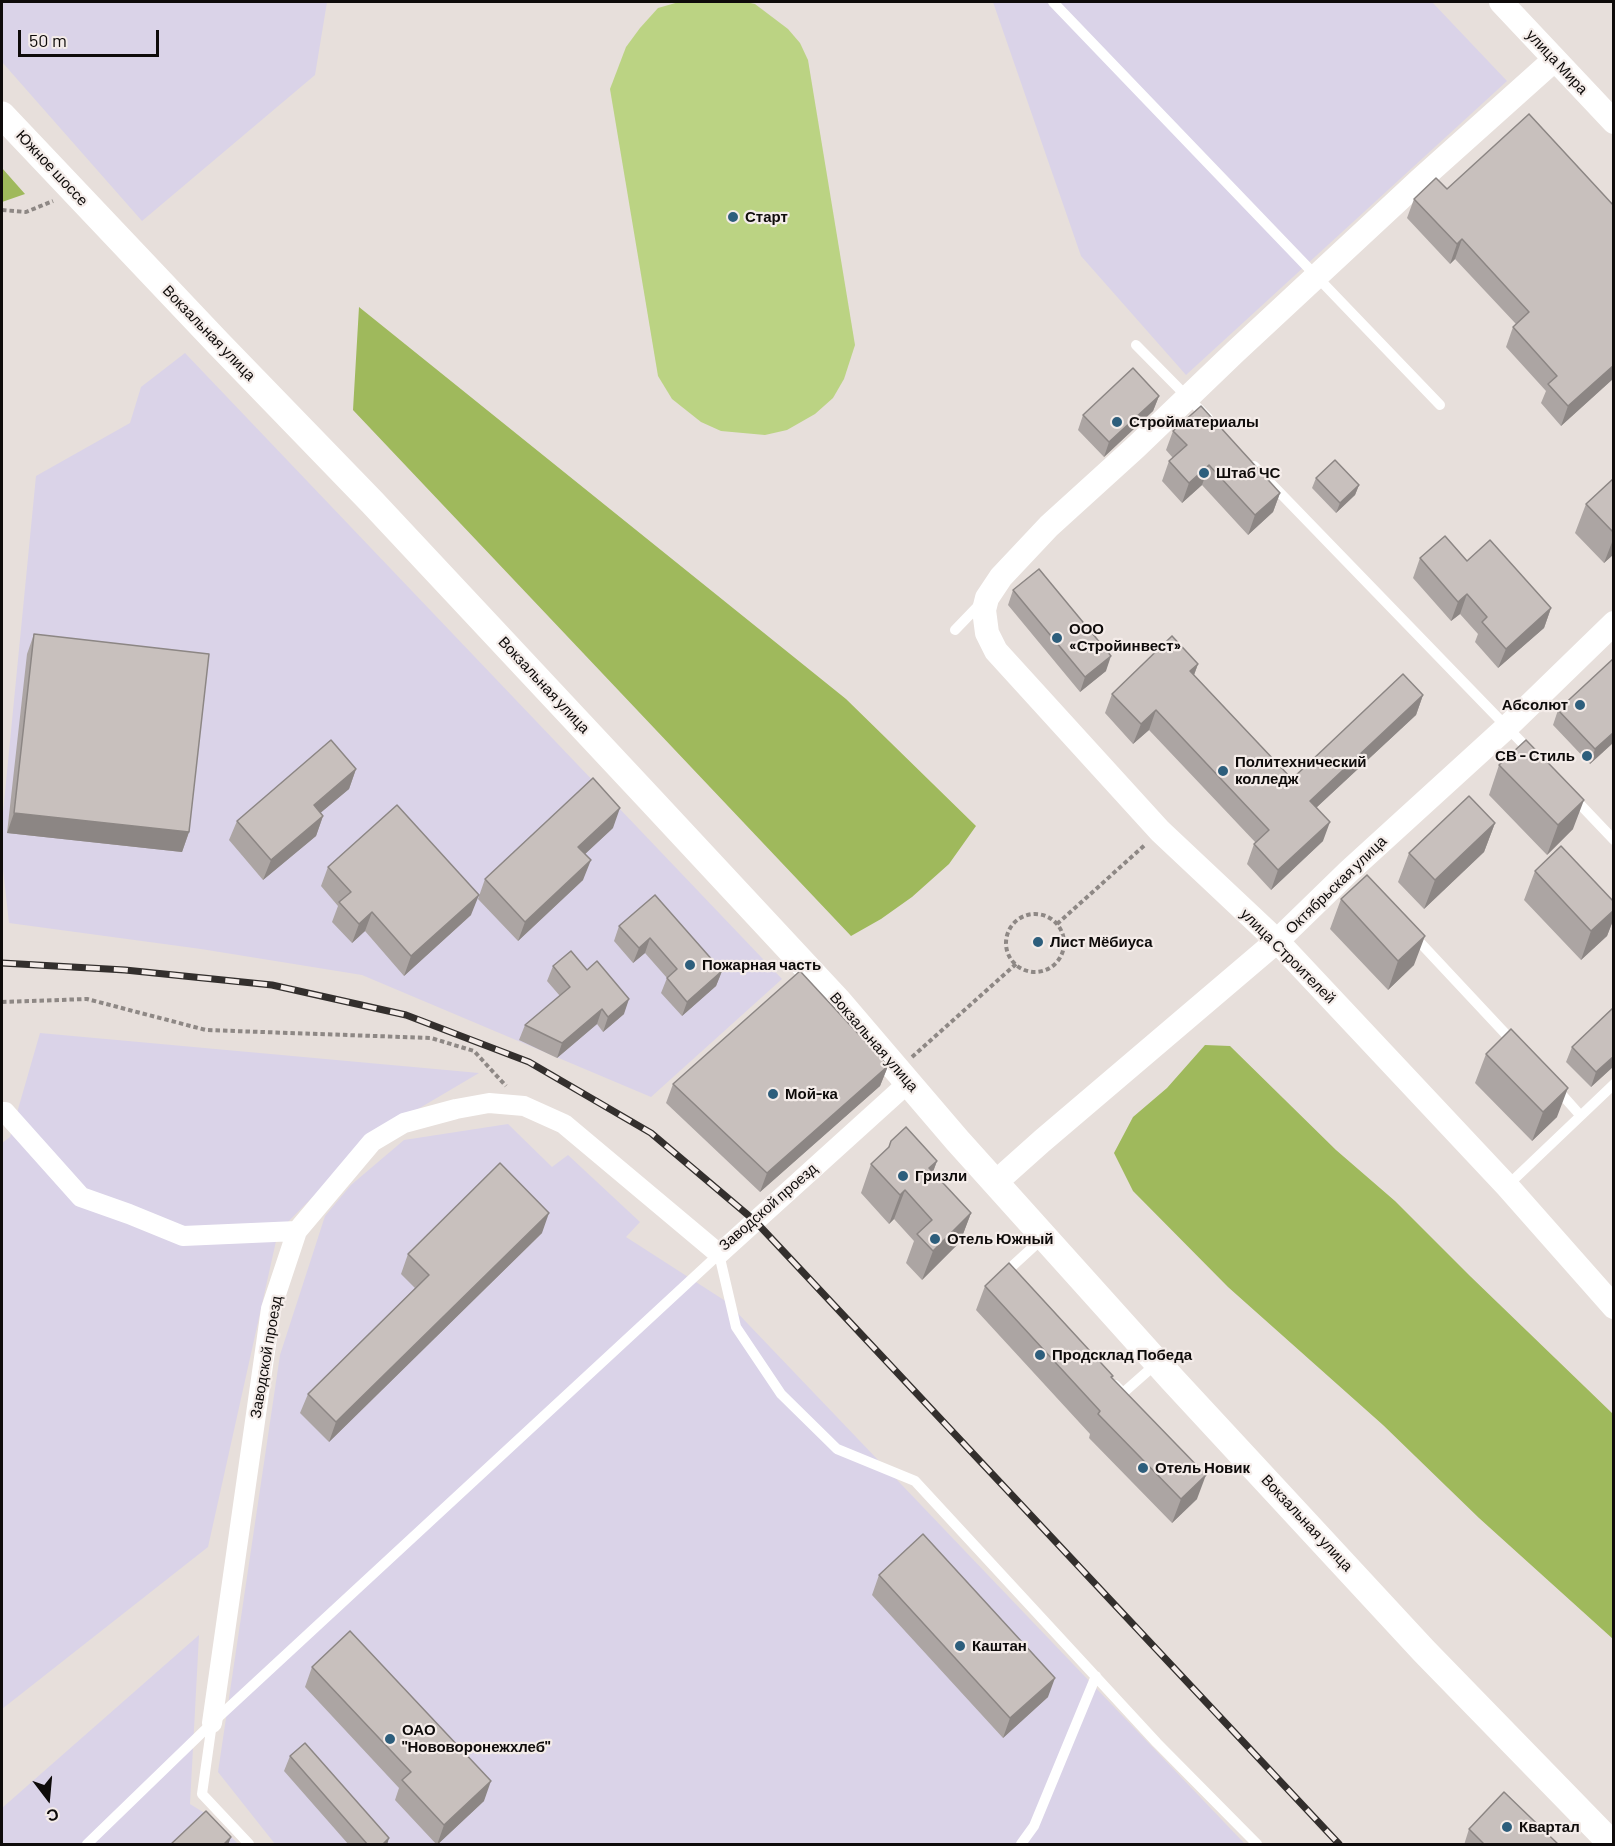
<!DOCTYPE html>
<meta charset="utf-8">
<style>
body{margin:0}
#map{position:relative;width:1615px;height:1846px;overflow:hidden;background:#e7dfdb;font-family:Barlow,sans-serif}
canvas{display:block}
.frame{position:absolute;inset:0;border:3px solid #0e0b0a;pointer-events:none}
.north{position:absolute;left:18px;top:1768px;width:60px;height:60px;-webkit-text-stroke:4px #f4ece9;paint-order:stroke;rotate:164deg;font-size:16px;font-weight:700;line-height:24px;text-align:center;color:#0e0b0a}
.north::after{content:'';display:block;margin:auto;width:21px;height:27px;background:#0e0b0a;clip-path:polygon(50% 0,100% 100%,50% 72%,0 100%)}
.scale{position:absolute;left:18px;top:30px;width:141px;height:27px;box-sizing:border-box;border:3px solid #0e0b0a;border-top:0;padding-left:8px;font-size:18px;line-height:21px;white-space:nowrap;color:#0e0b0a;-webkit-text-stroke:4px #f4ece9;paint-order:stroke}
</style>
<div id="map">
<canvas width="1615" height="1846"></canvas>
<div class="frame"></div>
<div class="north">С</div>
<div class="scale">50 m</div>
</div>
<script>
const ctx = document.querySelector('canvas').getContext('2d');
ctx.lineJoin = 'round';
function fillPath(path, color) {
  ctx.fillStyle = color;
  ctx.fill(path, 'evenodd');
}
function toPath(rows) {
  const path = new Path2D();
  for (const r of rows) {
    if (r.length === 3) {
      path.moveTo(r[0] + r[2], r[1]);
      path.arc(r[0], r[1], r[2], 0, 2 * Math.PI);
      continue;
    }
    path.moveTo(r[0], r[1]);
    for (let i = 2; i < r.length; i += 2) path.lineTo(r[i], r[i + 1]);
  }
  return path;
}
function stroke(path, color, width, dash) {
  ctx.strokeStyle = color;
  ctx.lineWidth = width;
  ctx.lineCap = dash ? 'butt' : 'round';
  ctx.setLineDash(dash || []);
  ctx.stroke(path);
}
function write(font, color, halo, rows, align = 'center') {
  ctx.font = font + ' Barlow,sans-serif';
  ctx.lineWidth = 4.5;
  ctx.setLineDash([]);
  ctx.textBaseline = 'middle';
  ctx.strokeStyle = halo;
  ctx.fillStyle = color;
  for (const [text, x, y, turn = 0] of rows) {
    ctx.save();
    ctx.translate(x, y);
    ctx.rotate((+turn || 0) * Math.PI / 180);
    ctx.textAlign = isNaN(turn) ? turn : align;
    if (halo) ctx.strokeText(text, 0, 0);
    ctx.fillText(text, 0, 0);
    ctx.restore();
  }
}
fillPath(toPath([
 [2,2,327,2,315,75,142,221,2,62],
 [993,2,1432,2,1507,81,1186,375,1081,256],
 [185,353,782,979,651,1097,362,975,201,949,9,923,2,860,2,823,36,476,130,423,141,387],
 [40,1033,479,1073,374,1135,278,1232,208,1547,2,1709,2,1143,10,1137],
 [508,1124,552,1167,568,1155,640,1222,626,1237,727,1302,1245,1844,275,1844,218,1772,280,1355,325,1216,351,1185,404,1140],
 [199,1635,190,1804,214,1819,238,1844,2,1844,2,1808]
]), '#dad3e8');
fillPath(toPath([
 [679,2,746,2,755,4,788,29,800,43,808,60,855,345,844,379,833,398,815,414,787,430,765,435,721,431,701,422,672,399,658,376,610,89,626,47,640,28,658,8]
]), '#bbd383');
fillPath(toPath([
 [2,168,25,194,2,202],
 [359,307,846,699,976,826,949,864,912,897,881,919,851,936,353,410],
 [1205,1045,1230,1046,1336,1150,1395,1201,1470,1276,1613,1414,1613,1639,1479,1518,1383,1425,1228,1287,1133,1191,1114,1153,1133,1117,1167,1088]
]), '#9fb95c');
stroke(toPath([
 [2,210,26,212,53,201],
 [1035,943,29],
 [1057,924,1146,844],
 [2,1002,87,999,206,1030,431,1038,474,1051,506,1086],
 [912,1057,1016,964]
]), '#8e8885', 4, [4.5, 3]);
stroke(toPath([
 [1053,2,1440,405],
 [1136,345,1208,418],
 [1254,466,1531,752],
 [955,630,982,602],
 [1573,797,1614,840],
 [1413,935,1515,1044],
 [1556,1088,1580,1115],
 [1507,1186,1614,1084],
 [719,1254,736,1327,781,1394,837,1449,915,1481,1157,1743,1257,1844],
 [1011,1276,1007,1271,1044,1237],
 [1115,1385,1123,1393,1157,1363],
 [212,1723,202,1794,249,1844],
 [87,1844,212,1723,719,1254],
 [1021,1844,1034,1826,1096,1676]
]), '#fff', 10);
stroke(toPath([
 [2,1112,5,1112,81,1197,129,1214,183,1236,297,1231],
 [212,1723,271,1309,297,1231,372,1142,404,1123,456,1109,489,1103,524,1106,564,1124,719,1254,909,1082]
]), '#fff', 20);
stroke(toPath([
 [1501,2,1614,122],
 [1554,60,1420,180,1235,352,1136,447,1049,526,1001,577,987,598,984,610,987,633,996,651,1160,831,1277,941,1507,1186,1614,1307],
 [995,1183,1042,1141,1277,941,1349,871,1507,727,1614,623]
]), '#fff', 24);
stroke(toPath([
 [2,115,218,343,372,502,649,798,839,1002,957,1140,1172,1379,1424,1651,1612,1844]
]), '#fff', 27);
const rail = toPath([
 [2,963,125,970,272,985,406,1015,529,1062,651,1133,755,1221,1339,1844]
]);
stroke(rail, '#332f2d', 7);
stroke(rail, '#f4ece9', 4.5, [14]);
fillPath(toPath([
 [1447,189,1614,206,1614,378,1561,426,1541,403,1546,391,1506,347,1513,327,1516,324,1455,259,1450,264,1407,218,1414,199],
 [1159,396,1153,411,1104,457,1078,430,1083,415],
 [1173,431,1280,493,1273,512,1248,535,1202,485,1182,503,1162,481,1169,461,1173,458,1166,450],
 [1316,478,1359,485,1355,495,1336,513,1312,488],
 [1614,478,1614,554,1604,563,1575,533,1586,504],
 [1420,558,1467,561,1551,608,1544,628,1498,668,1475,642,1478,634,1460,614,1451,621,1413,578],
 [1013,590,1106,671,1080,692,1008,605],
 [34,634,189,832,182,852,7,833,27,654],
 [1614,658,1614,742,1590,764,1553,725,1558,710],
 [1198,664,1194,675,1292,779,1423,695,1416,715,1317,807,1323,841,1271,890,1247,864,1254,844,1256,843,1149,730,1133,744,1105,713,1112,694],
 [1499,765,1573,829,1547,855,1489,795],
 [356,769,349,789,320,813,323,816,316,836,263,880,229,840,237,821],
 [1495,823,1484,852,1424,909,1398,882,1409,853],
 [613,828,585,854,583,880,518,941,478,899,485,879],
 [328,867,471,915,404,976,365,931,352,943,332,922,338,906,321,886],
 [1535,871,1614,902,1614,918,1607,936,1581,960,1524,900],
 [655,895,722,971,716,986,682,1016,661,993,667,978,645,953,633,963,614,941,619,926],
 [1341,899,1414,965,1388,990,1330,929],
 [553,966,624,1014,603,1032,597,1024,557,1058,519,1040,525,1025,560,996,547,981],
 [1614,1007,1614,1066,1591,1087,1566,1062,1572,1047],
 [1486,1054,1557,1117,1532,1141,1475,1083],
 [888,1066,880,1086,760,1192,666,1103,673,1084],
 [891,1141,937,1161,933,1172,971,1213,960,1242,922,1280,906,1263,914,1241,894,1219,889,1224,861,1193,871,1164,888,1148],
 [542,1233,329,1442,300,1413,308,1394,415,1288,401,1274,408,1254],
 [985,1286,1112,1378,1197,1499,1172,1523,1089,1438,1090,1434,976,1310],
 [879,1575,1048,1697,1003,1738,872,1595],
 [312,1667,484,1801,437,1845,395,1800,399,1788,305,1687],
 [290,1756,387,1845,349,1845,284,1771],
 [1469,1829,1559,1845,1464,1845]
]), '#aca5a3');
fillPath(toPath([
 [1462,239,1455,259,1450,264,1457,244],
 [1614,365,1614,378,1561,426,1568,406],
 [1159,396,1153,411,1104,457,1109,442],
 [1209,465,1202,485,1182,503,1189,483],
 [1359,485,1355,495,1336,513,1340,503],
 [1280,493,1273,512,1248,535,1255,515],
 [1614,537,1614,554,1604,563],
 [1467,594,1460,614,1451,621,1458,602],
 [1551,608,1544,628,1498,668,1506,649],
 [1111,656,1106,671,1080,692,1085,677],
 [1198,664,1191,683,1190,671],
 [1423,695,1416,715,1303,820,1310,801],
 [1156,710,1149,730,1133,744,1141,724],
 [1614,732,1614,742,1590,764,1595,749],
 [356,769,349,789,306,825,314,805],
 [1584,800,1573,829,1547,855,1558,825],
 [620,808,613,828,571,867,578,847],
 [14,813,189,832,182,852,7,833],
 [323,816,316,836,263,880,271,860],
 [1330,822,1323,841,1271,890,1278,870],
 [1495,823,1484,852,1424,909,1435,880],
 [591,860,583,880,518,941,525,922],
 [479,895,471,915,404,976,411,956],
 [1614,910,1614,918,1607,936,1581,960,1591,931],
 [372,912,365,931,352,943,359,924],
 [1425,936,1414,965,1388,990,1398,961],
 [650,938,645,953,633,963,639,948],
 [722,971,716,986,682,1016,687,1002],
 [629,999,624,1014,603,1032,608,1017],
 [602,1009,597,1024,557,1058,562,1043],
 [1614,1056,1614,1066,1591,1087,1596,1072],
 [888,1066,880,1086,760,1192,767,1173],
 [1568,1088,1557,1117,1532,1141,1543,1112],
 [937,1161,926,1190,929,1168],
 [905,1190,894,1219,889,1224,900,1195],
 [549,1213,542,1233,329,1442,336,1422],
 [971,1213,960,1242,922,1280,933,1251],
 [1206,1475,1197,1499,1172,1523,1181,1499],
 [1055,1678,1048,1697,1003,1738,1010,1718],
 [491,1781,484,1801,437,1845,444,1825],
 [231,1837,228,1845,223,1845],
 [389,1838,387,1845,382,1845]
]), '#8c8684');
const building = toPath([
 [1529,114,1614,206,1614,365,1568,406,1548,384,1557,376,1513,327,1529,312,1462,239,1457,244,1414,199,1436,178,1447,189,1529,114],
 [1133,368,1159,396,1109,442,1083,415,1133,368],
 [1201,406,1280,493,1255,515,1209,465,1189,483,1169,461,1187,445,1173,431,1201,406],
 [1335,460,1359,485,1340,503,1316,478,1335,460],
 [1614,478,1614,533,1586,504,1614,478],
 [1445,536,1467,561,1490,540,1551,608,1506,649,1482,622,1487,617,1467,594,1458,602,1420,558,1445,536],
 [1039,569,1111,656,1085,677,1013,590,1039,569],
 [34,634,209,654,189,832,14,813,34,634],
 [1172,636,1198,664,1190,671,1292,779,1403,674,1423,695,1310,801,1330,822,1278,870,1254,844,1269,830,1156,710,1141,724,1112,694,1172,636],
 [1614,658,1614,732,1595,749,1558,710,1614,658],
 [331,740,356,769,314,805,323,816,271,860,237,821,331,740],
 [1526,740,1584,800,1558,825,1499,765,1526,740],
 [593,778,620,808,578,847,591,860,525,922,485,879,593,778],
 [1469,796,1495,823,1435,880,1409,853,1469,796],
 [397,805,479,895,411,956,372,912,359,924,339,902,351,892,328,867,397,805],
 [1561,846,1614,902,1614,910,1591,931,1535,871,1561,846],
 [1367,875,1425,936,1398,961,1341,899,1367,875],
 [655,895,722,971,687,1002,667,978,677,969,650,938,639,948,619,926,655,895],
 [571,951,587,970,597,961,629,999,608,1017,602,1009,562,1043,525,1025,570,987,553,966,571,951],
 [800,971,888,1066,767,1173,673,1084,800,971],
 [1614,1007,1614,1056,1596,1072,1572,1047,1614,1007],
 [1511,1029,1568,1088,1543,1112,1486,1054,1511,1029],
 [906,1127,937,1161,929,1168,971,1213,933,1251,917,1234,932,1220,905,1190,900,1195,871,1164,889,1147,891,1141,906,1127],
 [500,1163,549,1213,336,1422,308,1394,429,1275,408,1254,500,1163],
 [1009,1263,1113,1376,1111,1377,1206,1475,1181,1499,1098,1414,1100,1411,985,1286,1009,1263],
 [923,1534,1055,1678,1010,1718,879,1575,923,1534],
 [350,1631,491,1781,444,1825,402,1780,411,1772,312,1667,350,1631],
 [305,1743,389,1838,382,1845,368,1845,290,1756,305,1743],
 [1504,1792,1559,1845,1485,1845,1469,1829,1504,1792],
 [206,1811,231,1837,223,1845,170,1845,206,1811]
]);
fillPath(building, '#c8c0bd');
stroke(building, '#8c8684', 1.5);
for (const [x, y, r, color] of [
 [733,217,6,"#2d5e7c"],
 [1117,422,6,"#2d5e7c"],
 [1204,473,6,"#2d5e7c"],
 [1057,638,6,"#2d5e7c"],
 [1580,705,6,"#2d5e7c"],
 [1587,756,6,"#2d5e7c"],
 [1223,771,6,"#2d5e7c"],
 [1038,942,6,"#2d5e7c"],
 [690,965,6,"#2d5e7c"],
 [773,1094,6,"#2d5e7c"],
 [903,1176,6,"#2d5e7c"],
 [935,1239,6,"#2d5e7c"],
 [1040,1355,6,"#2d5e7c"],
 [1143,1468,6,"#2d5e7c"],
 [960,1646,6,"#2d5e7c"],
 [390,1739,6,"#2d5e7c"],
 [1507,1827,6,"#2d5e7c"]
]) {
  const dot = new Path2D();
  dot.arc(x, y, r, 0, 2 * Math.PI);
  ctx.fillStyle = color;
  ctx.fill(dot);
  stroke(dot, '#f4ece9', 2);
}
write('15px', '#0e0b0a', '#f4ece9', [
 ["улица Мира",1557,62,47],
 ["Южное шоссе",52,168,47],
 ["Вокзальная улица",209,333,46],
 ["Вокзальная улица",544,685,47],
 ["Октябрьская улица",1336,885,-44],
 ["улица Строителей",1288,956,45],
 ["Вокзальная улица",874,1042,49],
 ["Заводской проезд",768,1207,-41],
 ["Заводской проезд",266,1357,-80],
 ["Вокзальная улица",1307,1523,47]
]);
write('bold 15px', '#0e0b0a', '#f4ece9', [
 ["Старт",745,217],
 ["Стройматериалы",1129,422],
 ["Штаб ЧС",1216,473],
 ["ООО",1069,629],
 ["«Стройинвест»",1069,646],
 ["Абсолют",1568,705,"right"],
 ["СВ - Стиль",1575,756,"right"],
 ["Политехнический",1235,762],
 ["колледж",1235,779],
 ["Лист Мёбиуса",1050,942],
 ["Пожарная часть",702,965],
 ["Мой-ка",785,1094],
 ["Гризли",915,1176],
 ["Отель Южный",947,1239],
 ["Продсклад Победа",1052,1355],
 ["Отель Новик",1155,1468],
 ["Каштан",972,1646],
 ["ОАО",402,1730],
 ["\"Нововоронежхлеб\"",402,1747],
 ["Квартал",1519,1827]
], 'left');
</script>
